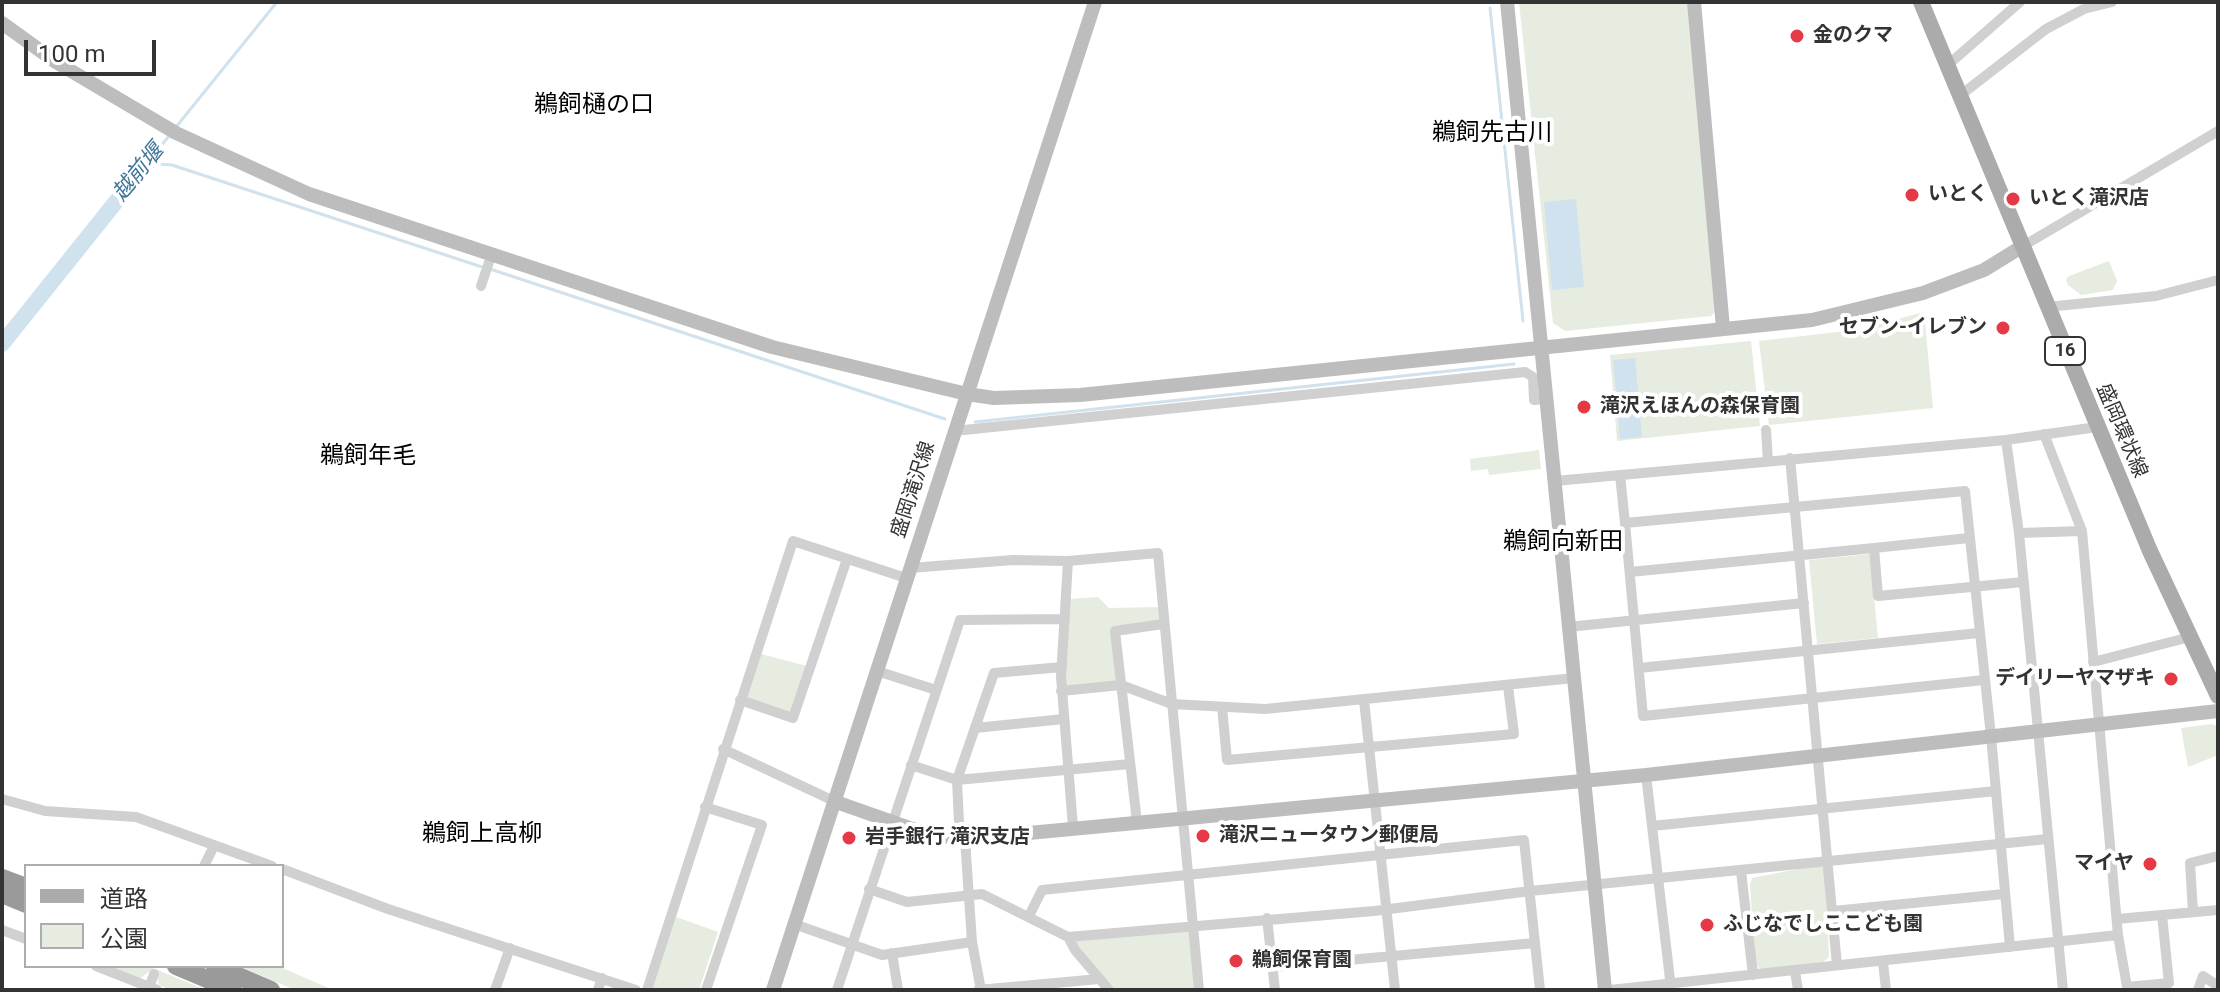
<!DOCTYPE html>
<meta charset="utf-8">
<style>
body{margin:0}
#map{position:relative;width:2220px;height:992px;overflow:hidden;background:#fff;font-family:Roboto,"Noto Sans JP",sans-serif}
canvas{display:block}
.frame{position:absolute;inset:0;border:4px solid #333;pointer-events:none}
.legend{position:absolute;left:24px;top:864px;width:260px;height:104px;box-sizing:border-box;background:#fff;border:2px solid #adadad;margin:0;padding:10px 14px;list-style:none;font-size:24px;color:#333}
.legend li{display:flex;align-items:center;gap:16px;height:40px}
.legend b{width:40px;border:2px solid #adadad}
.scale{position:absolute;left:24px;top:40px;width:132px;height:36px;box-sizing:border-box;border:4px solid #333;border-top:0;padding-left:10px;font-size:24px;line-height:28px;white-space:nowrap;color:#333;-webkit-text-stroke:6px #fff;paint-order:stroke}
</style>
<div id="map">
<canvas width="2220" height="992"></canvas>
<div class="frame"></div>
<ul class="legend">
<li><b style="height:10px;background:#ababab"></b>道路</li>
<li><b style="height:22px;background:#e6ecdf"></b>公園</li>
</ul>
<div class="scale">100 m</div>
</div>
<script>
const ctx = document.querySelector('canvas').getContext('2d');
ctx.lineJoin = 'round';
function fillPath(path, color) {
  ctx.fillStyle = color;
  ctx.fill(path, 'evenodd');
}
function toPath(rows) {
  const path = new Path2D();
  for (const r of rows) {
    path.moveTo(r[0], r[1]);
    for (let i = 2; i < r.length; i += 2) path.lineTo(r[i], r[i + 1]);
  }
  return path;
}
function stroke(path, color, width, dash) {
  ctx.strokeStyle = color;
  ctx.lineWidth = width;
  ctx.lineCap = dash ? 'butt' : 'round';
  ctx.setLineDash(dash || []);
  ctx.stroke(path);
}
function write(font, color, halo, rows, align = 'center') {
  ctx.font = font + ' Roboto,"Noto Sans JP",sans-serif';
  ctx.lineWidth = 8;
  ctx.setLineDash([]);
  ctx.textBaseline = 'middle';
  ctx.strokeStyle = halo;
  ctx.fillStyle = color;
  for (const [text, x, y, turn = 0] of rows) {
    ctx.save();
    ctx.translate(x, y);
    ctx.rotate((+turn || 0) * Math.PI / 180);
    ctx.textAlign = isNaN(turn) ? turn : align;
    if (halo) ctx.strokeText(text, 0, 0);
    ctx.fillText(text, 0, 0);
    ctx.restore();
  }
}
fillPath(toPath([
 [1519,2,1688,2,1716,311,1711,316,1565,331,1553,323],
 [2109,261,2117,281,2113,290,2081,295,2068,285,2066,279,2069,276],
 [1924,312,1933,408,1769,425,1759,341,1856,330],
 [1751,341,1760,426,1617,441,1610,355],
 [1539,450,1541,469,1489,475,1488,469,1471,471,1470,459],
 [1870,554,1878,638,1817,644,1809,560],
 [1098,597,1109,608,1160,607,1161,622,1113,629,1119,683,1063,689,1069,599],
 [761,654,807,666,793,711,788,713,745,699],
 [2211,724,2218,726,2218,755,2188,767,2181,728],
 [1818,865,1825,868,1829,957,1823,962,1761,970,1755,964,1750,884,1752,878],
 [676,917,718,932,699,990,652,990],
 [1182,930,1191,932,1196,990,1114,990,1078,949,1075,940],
 [104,966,148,966,206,990,171,990,159,985,157,975,150,971,139,979],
 [239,966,278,966,333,990,295,990]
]), '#e6ecdf');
fillPath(toPath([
 [1576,199,1584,287,1552,290,1544,202],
 [1635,358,1642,437,1620,439,1613,360]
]), '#cfe2ee');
stroke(toPath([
 [1490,8,1523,321],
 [176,127,277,2],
 [147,163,172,165,482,267],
 [147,163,169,136],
 [490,269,945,419],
 [975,422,1514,364]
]), '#cfe2ee', 3);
stroke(toPath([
 [2,344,147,163]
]), '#cfe2ee', 16);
stroke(toPath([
 [1949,64,2020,2],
 [1962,94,2046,29,2084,9,2112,2],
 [2023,246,2218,131],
 [481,286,492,253],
 [2047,307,2156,296,2218,280],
 [1766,430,1768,461],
 [954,431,1525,372,1533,377,1534,400,1546,399],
 [2006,440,2019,533,2063,990],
 [1790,458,1837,965],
 [1620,475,1625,523],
 [1555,481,2006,440,2097,427],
 [2019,533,2082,531],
 [1874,548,1969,538],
 [1068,561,1061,677,1073,827],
 [910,568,1013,560,1068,561,1158,553,1199,990],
 [1630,572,1874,548,1878,596,2023,582],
 [1568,627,1804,603],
 [2093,662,2190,637],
 [1639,668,1979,633],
 [877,671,936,690],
 [1984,680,1643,716,1625,523,1965,491,1991,736,2010,947],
 [1061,691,1121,685,1172,704,1265,709,1574,678],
 [740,700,793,718,847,559],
 [1364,700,1395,990],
 [1222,707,1227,760,1514,734,1508,686],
 [975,728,1064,719],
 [723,749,836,802],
 [911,765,957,780,1130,764],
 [1646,775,1671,988],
 [2,799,45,811,136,817,272,866],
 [705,807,762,825,706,990],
 [1137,822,1115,631,1163,624],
 [1652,826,1996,791],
 [204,866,214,846],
 [282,869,388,909,636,990],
 [1741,871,1753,975],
 [869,889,907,902,982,894,1068,937,1374,911,1530,891,2048,839],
 [1833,911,2004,894],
 [2193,912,2190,863,2218,856],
 [1029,916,1042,890,1524,840,1540,990],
 [1267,918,1275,990],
 [2117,919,2218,910],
 [794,924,882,955,972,942],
 [2,930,26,939],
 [2118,935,2127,987,2169,983,2162,915],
 [1068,937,1075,950,1109,990],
 [892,953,898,990],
 [1883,962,1886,990],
 [96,966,157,990],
 [1272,967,1535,943],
 [1795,971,1798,990],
 [148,990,154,974],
 [495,990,510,948],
 [598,990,602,978],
 [647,990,793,541,906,578],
 [837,990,960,620,1065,619],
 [978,990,1099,979],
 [981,990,972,942,965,839,959,823,957,780,994,673,1062,667],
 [1610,990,2118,935,2082,531,2044,434],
 [2198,990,2203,976,2218,986]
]), '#d0d0d0', 10);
stroke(toPath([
 [1507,2,1605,990],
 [1694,2,1723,328],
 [2,23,56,62,176,133,309,194,772,347,967,394,994,398,1080,395,1812,320,1923,293,1984,270,2023,246],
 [836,802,927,834,965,839,1646,775,2218,711],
 [773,990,1095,2]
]), '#bdbdbd', 14);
stroke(toPath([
 [1921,2,2150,551,2218,696]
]), '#ababab', 16);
stroke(toPath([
 [2,878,26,887],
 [2,894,26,904],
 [176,966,233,990],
 [215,966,271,990]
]), '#9a9a9a', 18);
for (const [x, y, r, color] of [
 [1797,36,8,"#e63946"],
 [1912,195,8,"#e63946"],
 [2013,199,8,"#e63946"],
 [2003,328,8,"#e63946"],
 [1584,407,8,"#e63946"],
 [2171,679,8,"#e63946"],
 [1203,836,8,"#e63946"],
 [849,838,8,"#e63946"],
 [2150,864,8,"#e63946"],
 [1707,925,8,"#e63946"],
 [1236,961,8,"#e63946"]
]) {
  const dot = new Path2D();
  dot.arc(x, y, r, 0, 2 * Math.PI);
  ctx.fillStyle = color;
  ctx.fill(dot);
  stroke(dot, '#fff', 3);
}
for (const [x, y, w] of [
 [2065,351,40]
]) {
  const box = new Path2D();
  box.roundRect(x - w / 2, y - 14, w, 28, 6);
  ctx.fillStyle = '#fff';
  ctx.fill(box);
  stroke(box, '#333', 2);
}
write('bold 18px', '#333', null, [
 ["16",2065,351]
]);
write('bold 20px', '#333', '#fff', [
 ["金のクマ",1813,36],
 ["いとく",1928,195],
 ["いとく滝沢店",2029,199],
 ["セブン-イレブン",1987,328,"right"],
 ["滝沢えほんの森保育園",1600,407],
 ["デイリーヤマザキ",2155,679,"right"],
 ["滝沢ニュータウン郵便局",1219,836],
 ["岩手銀行 滝沢支店",865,838],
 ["マイヤ",2134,864,"right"],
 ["ふじなでしここども園",1723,925],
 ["鵜飼保育園",1252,961]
], 'left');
write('20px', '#333', '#fff', [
 ["盛岡環状線",2121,431,67],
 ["盛岡滝沢線",914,490,-72]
]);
write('italic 22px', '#3f7597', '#fff', [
 ["越前堰",139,173,-51]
]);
write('24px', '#000', '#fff', [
 ["鵜飼樋の口",594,106],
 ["鵜飼先古川",1492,134],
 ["鵜飼年毛",368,457],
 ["鵜飼向新田",1563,543],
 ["鵜飼上高柳",482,835]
]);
</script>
